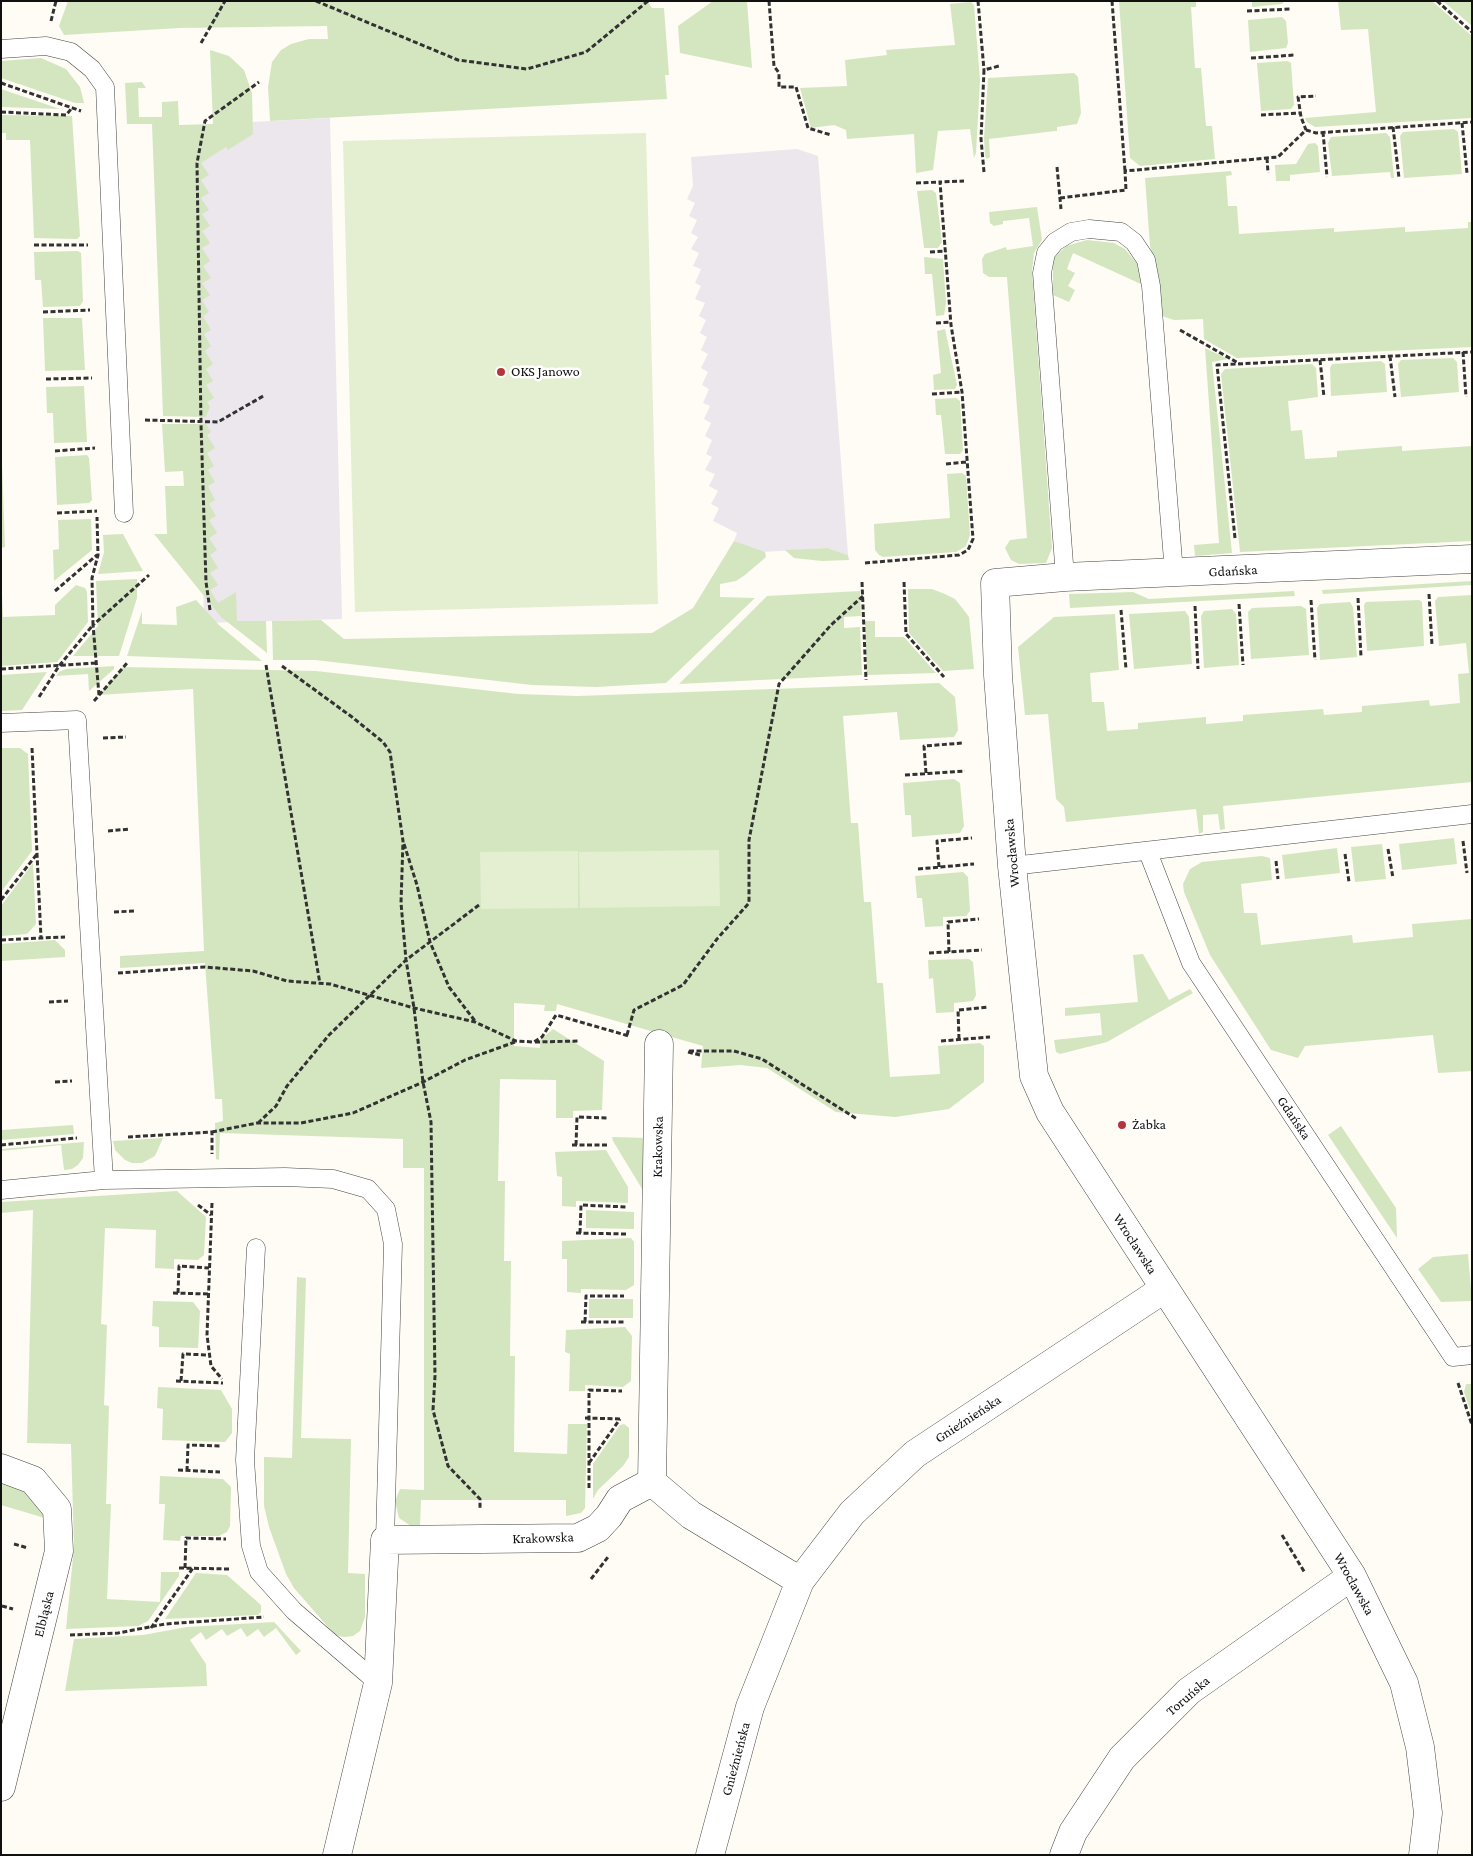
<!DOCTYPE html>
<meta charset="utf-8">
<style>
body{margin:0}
#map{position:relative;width:1473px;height:1856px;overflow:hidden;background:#fefcf4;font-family:"Crimson Pro",serif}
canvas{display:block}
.frame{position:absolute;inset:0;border:2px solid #101010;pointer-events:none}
</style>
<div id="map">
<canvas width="1473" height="1856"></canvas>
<div class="frame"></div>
</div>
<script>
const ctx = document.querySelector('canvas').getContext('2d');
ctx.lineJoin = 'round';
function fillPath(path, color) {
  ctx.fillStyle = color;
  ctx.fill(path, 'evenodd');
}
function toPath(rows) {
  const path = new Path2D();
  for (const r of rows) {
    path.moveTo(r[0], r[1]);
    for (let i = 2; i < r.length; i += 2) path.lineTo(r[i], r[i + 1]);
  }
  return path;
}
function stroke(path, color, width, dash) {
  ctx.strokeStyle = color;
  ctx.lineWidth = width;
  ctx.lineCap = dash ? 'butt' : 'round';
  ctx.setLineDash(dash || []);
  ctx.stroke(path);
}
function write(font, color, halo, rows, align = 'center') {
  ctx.font = font + ' "Crimson Pro",serif';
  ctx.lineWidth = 5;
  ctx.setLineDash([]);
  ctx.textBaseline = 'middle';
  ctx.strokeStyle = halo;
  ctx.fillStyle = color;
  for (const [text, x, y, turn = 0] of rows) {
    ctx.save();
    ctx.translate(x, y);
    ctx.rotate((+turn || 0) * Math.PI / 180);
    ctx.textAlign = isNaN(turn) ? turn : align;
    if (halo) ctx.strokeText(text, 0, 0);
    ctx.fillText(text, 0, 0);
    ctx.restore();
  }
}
fillPath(toPath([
 [330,118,342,619,204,623,193,125],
 [797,149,818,156,848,555,826,548,762,552,734,541,737,533,713,521,719,508,711,504,718,491,709,486,715,474,705,470,712,457,706,454,712,440,705,436,711,423,704,419,710,406,703,403,709,389,702,385,708,372,701,368,708,354,701,350,707,337,700,333,706,320,699,316,705,303,695,299,701,286,695,283,701,269,693,266,699,253,691,249,698,237,691,233,697,220,689,216,695,203,687,199,693,186,691,157]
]), '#ece6ed');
fillPath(toPath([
 [68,1,647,1,652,8,664,8,669,75,665,75,667,99,270,121,268,87,272,62,281,50,291,44,309,39,328,39,327,26,179,28,64,35,59,26],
 [713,1,747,1,752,68,680,53,678,26],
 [1119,1,1196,1,1196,7,1191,7,1195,68,1201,68,1206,126,1212,126,1215,159,1140,166,1130,158],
 [1252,1,1284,1,1282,4,1252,7],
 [1338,1,1432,1,1472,36,1472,118,1315,127,1307,122,1305,118,1376,112,1368,29,1341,30],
 [1443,1,1472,1,1472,26],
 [971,2,974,5,980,80,976,153,974,158,970,129,938,131,933,170,916,173,914,134,847,139,846,130,834,125,811,128,800,88,847,86,845,60,887,55,886,50,955,45,950,4],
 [1282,17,1286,21,1288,43,1286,48,1250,52,1248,20],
 [210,50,229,56,244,70,252,93,253,134,228,150,226,147,201,163,209,175,201,180,209,193,201,198,209,210,202,214,210,226,202,231,210,243,202,248,210,261,203,266,211,278,202,283,210,295,202,300,209,312,203,316,211,330,204,334,211,346,205,351,213,364,206,369,213,381,206,385,214,398,207,402,210,407,206,417,163,416,152,124,127,124,125,83,142,82,146,88,138,88,139,117,162,117,162,102,178,101,179,125,213,124],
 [41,58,66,69,80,87,84,103,75,103,1,78,1,61],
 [1288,61,1291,63,1294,105,1291,109,1261,111,1257,63],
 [1074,73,1078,77,1081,113,1077,124,1057,127,1057,131,1055,131,989,139,990,157,987,159,985,156,984,138,988,78],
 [1,89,60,109,1,107],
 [1,115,72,116,80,236,77,239,34,238,30,140,6,140,6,133,1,133],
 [1454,129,1458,132,1462,174,1404,178,1400,136,1403,132],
 [1386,133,1390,137,1394,178,1391,178,1390,172,1332,176,1328,143,1331,137],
 [1315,143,1318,146,1320,172,1290,175,1290,181,1276,181,1275,165,1296,164,1308,144],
 [1231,171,1232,175,1226,176,1228,206,1237,206,1239,234,1334,228,1334,232,1405,227,1405,232,1468,228,1468,222,1472,222,1472,347,1237,358,1204,339,1203,319,1174,320,1162,316,1158,277,1150,246,1145,178],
 [932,190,936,193,942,242,938,248,924,248,917,191],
 [1037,207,1042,240,1034,253,1032,271,1052,548,1046,563,1019,564,1011,560,1005,548,1010,540,1027,538,1007,277,989,277,983,273,982,259,985,254,1006,247,1007,250,1033,246,1029,218,1003,221,1003,224,994,226,990,223,989,212],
 [1087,240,1114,243,1125,249,1138,265,1143,285,1073,253,1067,269,1075,273,1068,286,1075,290,1069,302,1053,295,1053,259,1066,246],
 [78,251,81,253,83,301,80,306,43,307,41,280,35,280,34,252],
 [924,257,943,259,946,303,944,315,936,316,932,274,925,274],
 [43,318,82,318,85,370,45,371],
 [945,329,957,385,955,389,934,390,933,375,941,373,937,331],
 [1205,348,1228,359,1212,362,1232,553,1195,556,1194,545,1219,543],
 [1453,358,1457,362,1459,392,1401,397,1398,364,1401,360],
 [1381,361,1385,364,1387,392,1331,396,1330,368,1332,364],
 [1312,364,1316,368,1318,397,1288,401,1291,431,1302,430,1305,459,1337,457,1337,451,1402,446,1402,451,1472,446,1472,541,1240,552,1221,374,1225,369],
 [84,386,87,442,54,443,53,413,47,413,46,387],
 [956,398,960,401,963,450,960,454,945,454,941,415,936,415,935,399],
 [162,424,206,424,211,432,207,435,215,448,207,453,214,466,208,470,215,482,208,486,215,500,209,504,216,516,209,520,217,533,209,538,217,550,210,555,218,568,210,573,218,585,210,590,218,603,236,592,237,621,266,621,267,653,221,617,154,534,167,534,165,486,184,486,183,471,165,472],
 [1,434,5,547,1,548],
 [87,455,89,458,92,500,89,503,57,505,55,457],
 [962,473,966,476,970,535,966,546,956,552,883,557,879,555,875,550,874,524,950,518,947,474],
 [91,519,92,550,54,581,53,550,59,549,58,520],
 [123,534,143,571,98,574,104,552,103,535],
 [734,541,765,552,766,557,745,575,736,581,720,584,720,597,755,598,666,683,596,687,532,685,315,660,273,660,272,621,321,620,344,639,652,633,693,608],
 [827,548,848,555,849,560,822,561,794,558,785,550],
 [1,571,3,617,55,615,55,605,76,585,85,588,87,592,88,622,57,662,1,666],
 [137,579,137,598,119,656,73,656,98,626,96,581],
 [1472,581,1472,585,1323,594,1322,590],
 [908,589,932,589,945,594,955,599,963,609,969,617,974,669,943,671,909,633],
 [860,591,861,616,844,617,844,628,860,627,862,675,679,684,767,596],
 [1294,591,1295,596,1070,608,1069,594,1133,592,1149,599],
 [1472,595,1472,782,1223,806,1225,829,1220,830,1218,814,1203,815,1203,832,1199,834,1196,809,1066,822,1064,807,1056,799,1048,714,1025,715,1018,647,1054,617,1115,614,1119,670,1090,673,1092,702,1104,702,1107,731,1138,729,1138,723,1206,717,1206,724,1243,721,1243,715,1323,709,1324,715,1362,712,1362,706,1429,700,1430,706,1460,703,1458,674,1469,673,1466,643,1439,646,1435,601,1438,597],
 [196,600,219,625,262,661,127,656,142,611,142,624,177,625,176,607],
 [1419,600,1422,602,1424,646,1367,651,1364,605,1366,602],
 [1350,602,1353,607,1357,657,1320,660,1317,608,1320,604],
 [1301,606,1306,609,1309,655,1251,659,1248,612,1252,608],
 [1232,609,1236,614,1239,665,1204,668,1201,616,1204,611],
 [1185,611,1189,617,1192,664,1134,669,1129,614],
 [865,621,875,621,875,637,904,637,936,673,867,675],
 [114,666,114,669,89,691,88,674,56,676,59,672,66,669],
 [123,667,316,671,518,694,578,696,939,683,955,697,958,730,954,737,900,740,897,712,843,716,851,823,858,823,864,902,871,902,877,983,883,983,890,1077,940,1074,938,1046,980,1043,984,1046,984,1082,949,1109,895,1117,836,1112,767,1068,740,1065,701,1068,703,1046,557,1004,556,1011,544,1011,545,1005,514,1003,514,1046,540,1048,540,1040,553,1029,604,1061,602,1110,573,1111,573,1118,556,1118,556,1080,500,1079,498,1181,505,1181,504,1261,511,1261,510,1356,515,1356,514,1452,567,1454,568,1424,587,1424,585,1508,581,1513,566,1516,566,1500,421,1500,420,1526,411,1526,399,1518,395,1501,400,1489,424,1490,424,1168,403,1168,403,1139,220,1133,219,1160,216,1159,215,1123,223,1121,222,1099,215,1099,205,963,120,968,120,956,204,951,193,689,99,695],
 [740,913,693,972,717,939],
 [47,672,22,710,1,711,1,675],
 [1,748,20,748,28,754,32,851,1,892],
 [954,779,960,783,964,826,960,833,912,837,911,815,905,815,903,783],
 [1454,838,1457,864,1402,870,1399,844],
 [1382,844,1386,879,1355,882,1351,847],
 [1337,848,1340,873,1285,879,1282,855],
 [1262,856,1270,858,1272,880,1241,884,1244,913,1257,913,1261,945,1352,935,1353,943,1413,937,1412,924,1472,919,1472,1071,1438,1073,1433,1035,1305,1046,1298,1058,1271,1050,1210,955,1184,892,1183,884,1190,869,1202,862],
 [33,863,36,924,27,934,1,936,1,906],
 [963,872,968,877,970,911,966,916,943,917,943,926,925,927,922,898,917,898,915,876],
 [55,940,65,950,65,957,1,961,1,944],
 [1143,954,1169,1000,1190,989,1193,993,1107,1042,1060,1054,1056,1052,1054,1040,1102,1035,1100,1013,1065,1016,1065,1008,1138,1002,1133,955],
 [969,959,973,962,976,995,973,1001,954,1003,954,1012,936,1013,933,978,929,979,928,960],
 [73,1125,74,1134,1,1140,1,1130],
 [1341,1126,1396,1208,1397,1238,1328,1135],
 [612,1137,649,1138,647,1197,613,1141],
 [163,1138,155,1156,142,1163,132,1163,125,1160,115,1150,113,1141],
 [84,1142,83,1158,78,1165,72,1169,64,1170,61,1145,1,1151,1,1149],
 [606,1150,628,1187,628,1203,576,1201,576,1207,562,1206,562,1177,557,1176,555,1152],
 [177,1191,206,1217,204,1255,198,1260,174,1259,174,1269,155,1268,156,1230,105,1228,101,1324,107,1325,104,1405,109,1406,106,1504,111,1504,107,1599,160,1602,161,1572,179,1572,179,1576,148,1621,138,1626,66,1629,74,1547,71,1444,27,1443,33,1210,1,1213,1,1202],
 [586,1210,634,1212,634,1229,586,1228],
 [631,1238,634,1242,634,1285,626,1290,581,1289,581,1293,567,1292,567,1259,562,1259,562,1241],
 [1468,1254,1472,1301,1441,1302,1418,1269,1433,1257],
 [297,1277,306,1278,301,1438,351,1439,348,1573,365,1574,365,1617,360,1631,353,1636,344,1637,335,1635,294,1588,286,1574,269,1527,264,1506,264,1457,292,1458],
 [589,1299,633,1299,633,1318,589,1318],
 [153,1301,193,1302,200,1311,198,1348,159,1347,159,1327,152,1326],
 [625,1327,632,1336,631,1381,623,1387,585,1385,585,1391,569,1391,570,1354,565,1352,566,1330],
 [1466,1384,1472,1384,1472,1415,1464,1392],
 [158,1387,221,1390,232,1409,232,1433,225,1442,162,1440,163,1409,157,1408],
 [624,1424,629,1428,629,1457,623,1466,598,1490,593,1499,593,1464,620,1425],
 [160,1476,223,1479,231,1487,230,1526,227,1532,219,1536,181,1536,180,1541,163,1540,165,1504,159,1504],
 [1,1481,31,1490,48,1519,1,1505],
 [196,1573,227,1575,261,1605,261,1612,258,1615,165,1619],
 [274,1622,301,1651,296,1655,276,1628,264,1637,258,1629,247,1637,241,1628,227,1636,222,1629,206,1640,201,1632,190,1640,206,1664,207,1686,65,1691,74,1639,143,1635,187,1627]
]), '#d4e6c0');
fillPath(toPath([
 [646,133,658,604,355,612,343,141],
 [719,850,720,906,580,908,579,852],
 [578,851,578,908,481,909,480,852]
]), '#e4eed1');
const service = toPath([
 [1,49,46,46,71,52,92,69,105,87,124,513],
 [1065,577,1042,273,1046,253,1055,242,1071,232,1089,229,1121,232,1134,242,1146,260,1151,286,1174,573],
 [1,723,77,720,104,1180],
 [1148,852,1191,963,1453,1357,1472,1355],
 [1012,866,1472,814],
 [1,1190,104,1180,285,1177,333,1179,368,1189,386,1209,393,1244,385,1540],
 [256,1248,245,1460,251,1546,259,1572,294,1611,378,1683]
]);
const minor = toPath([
 [1,1468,33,1480,57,1509,59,1551,1,1787],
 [652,1482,659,1044],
 [652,1482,691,1515,800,1581],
 [337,1855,378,1683,385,1540,578,1538,598,1528,609,1516,620,1499,652,1482],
 [710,1855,750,1707,800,1581,852,1513,915,1454,1164,1289],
 [1064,1855,1073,1832,1122,1758,1189,1691,1352,1576],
 [1423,1855,1428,1813,1420,1747,1404,1683,1352,1576,1050,1112,1034,1076,1012,866,998,675,995,583,1065,577,1472,559]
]);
stroke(service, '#434343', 19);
stroke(minor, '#434343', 29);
stroke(toPath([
 [316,1,458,60,527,69,586,52,648,1],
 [769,1,774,66,779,73,779,87,796,87,808,128,831,135],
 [978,1,984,70],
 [1112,1,1125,171],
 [1437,1,1472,32],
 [1247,11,1292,9],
 [51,21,56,1],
 [201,43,225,1],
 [1251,58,1295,55],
 [1,83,81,111],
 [1,112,66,115,72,108],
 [1261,115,1300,113],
 [1462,123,1467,173],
 [1393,127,1399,178],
 [1306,130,1316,133,1472,122],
 [1323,132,1327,177],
 [1267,158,1268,173],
 [1057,167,1061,209],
 [984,172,981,139,984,70,999,66],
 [916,183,940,182],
 [1060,198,1126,190,1125,171,1278,157,1306,130,1301,117,1298,97,1316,96],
 [34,245,88,245],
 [930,252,946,251],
 [43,312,90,310],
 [936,323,951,322],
 [1180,330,1240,364],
 [1463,352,1466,397],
 [1390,356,1395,397],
 [1320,360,1324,397],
 [46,379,92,378],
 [932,394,962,392],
 [145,420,218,422,265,395],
 [55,451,95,448],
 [946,464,967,462],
 [57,513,97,511],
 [1235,538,1217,365,1472,352],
 [865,563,959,555,968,550,973,539,962,392,951,325,940,182,964,181],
 [862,582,866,680],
 [904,582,906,634,944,677],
 [55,591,97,555],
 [1429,594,1432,645],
 [1358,598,1361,657],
 [1311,600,1315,660],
 [1239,604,1243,665],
 [1195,606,1198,669],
 [210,610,206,582,201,424,197,163,205,121,259,82],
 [1121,610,1126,669],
 [266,665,320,984],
 [282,666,352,717,383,742,390,752,403,841,401,903,406,960,414,1008,423,1082,431,1122,435,1376,433,1410,448,1466,480,1499,480,1509],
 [1,669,96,663],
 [99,695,93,625,149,575],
 [39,697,59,666,93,625,92,578,98,555,97,517],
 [94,701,128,662],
 [103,738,126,737],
 [32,748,41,938,65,937],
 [926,773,924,746,963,743],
 [905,775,965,771],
 [108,831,130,829],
 [1463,841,1467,873],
 [404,844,417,885,430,942,449,987,475,1021],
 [1388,849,1393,878],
 [1345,854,1349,882],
 [1276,861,1278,879],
 [939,867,937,841,972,838],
 [918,869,974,864],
 [1,900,37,854],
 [114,912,134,911],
 [1,940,41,938],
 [949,952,948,922,979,919],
 [929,953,982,950],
 [118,973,205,967,253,971,287,981,330,984,414,1008,475,1022,516,1041,534,1042,542,1037,556,1015,629,1036],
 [49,1002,68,1001],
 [627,1035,634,1010,683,985,717,939,749,903,749,840,779,684,831,625,863,596],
 [959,1039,958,1010,988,1007],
 [941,1041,990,1037],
 [535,1042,579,1041],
 [689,1051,734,1051,762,1059,857,1119],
 [688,1052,700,1055],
 [55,1082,72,1081],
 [258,1123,276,1106,287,1086,329,1035,406,960,479,905],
 [212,1132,257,1123,301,1123,353,1113,423,1082,465,1060,515,1042],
 [128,1137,212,1132,212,1154],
 [1,1145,77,1138],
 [572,1145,609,1145],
 [576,1145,577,1117,608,1118],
 [212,1203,207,1335,211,1366,222,1379],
 [198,1205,211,1215],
 [576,1233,626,1234],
 [580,1233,581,1205,627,1207],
 [173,1293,208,1294],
 [178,1293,179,1266,209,1268],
 [581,1322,624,1322],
 [585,1322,586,1296,624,1296],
 [176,1381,223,1383],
 [181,1381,183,1354,209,1355],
 [1458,1383,1472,1425],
 [585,1418,622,1419],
 [589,1463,620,1419],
 [178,1470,220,1472],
 [187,1471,188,1445,220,1446],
 [589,1488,589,1390,622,1391],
 [1282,1535,1305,1573],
 [14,1544,28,1548],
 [179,1568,230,1569],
 [185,1568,186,1538,226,1539],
 [591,1579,608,1557],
 [2,1606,13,1609],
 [151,1628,193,1568],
 [70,1635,118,1633,165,1624,264,1617]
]), '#323232', 3, [5, 2.5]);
stroke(service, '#fff', 18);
stroke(minor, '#fff', 28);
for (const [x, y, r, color] of [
 [501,372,5,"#b2363c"],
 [1122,1125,5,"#b2363c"]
]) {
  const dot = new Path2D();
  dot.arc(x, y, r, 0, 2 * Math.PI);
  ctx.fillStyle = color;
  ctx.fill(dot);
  stroke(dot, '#fff', 2);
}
write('14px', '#101010', '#fff', [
 ["OKS Janowo",511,372],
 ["Żabka",1132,1125]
], 'left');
write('14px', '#101010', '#fff', [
 ["Gdańska",1233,571,-3],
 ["Wrocławska",1012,853,-95],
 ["Gdańska",1294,1118,56],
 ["Krakowska",658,1147,-89],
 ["Wrocławska",1135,1244,57],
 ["Gnieźnieńska",968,1419,-33],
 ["Krakowska",543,1538,-2],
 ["Wrocławska",1354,1584,61],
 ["Elbląska",44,1614,-76],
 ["Toruńska",1188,1696,-41],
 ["Gnieźnieńska",736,1759,-75]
]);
</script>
